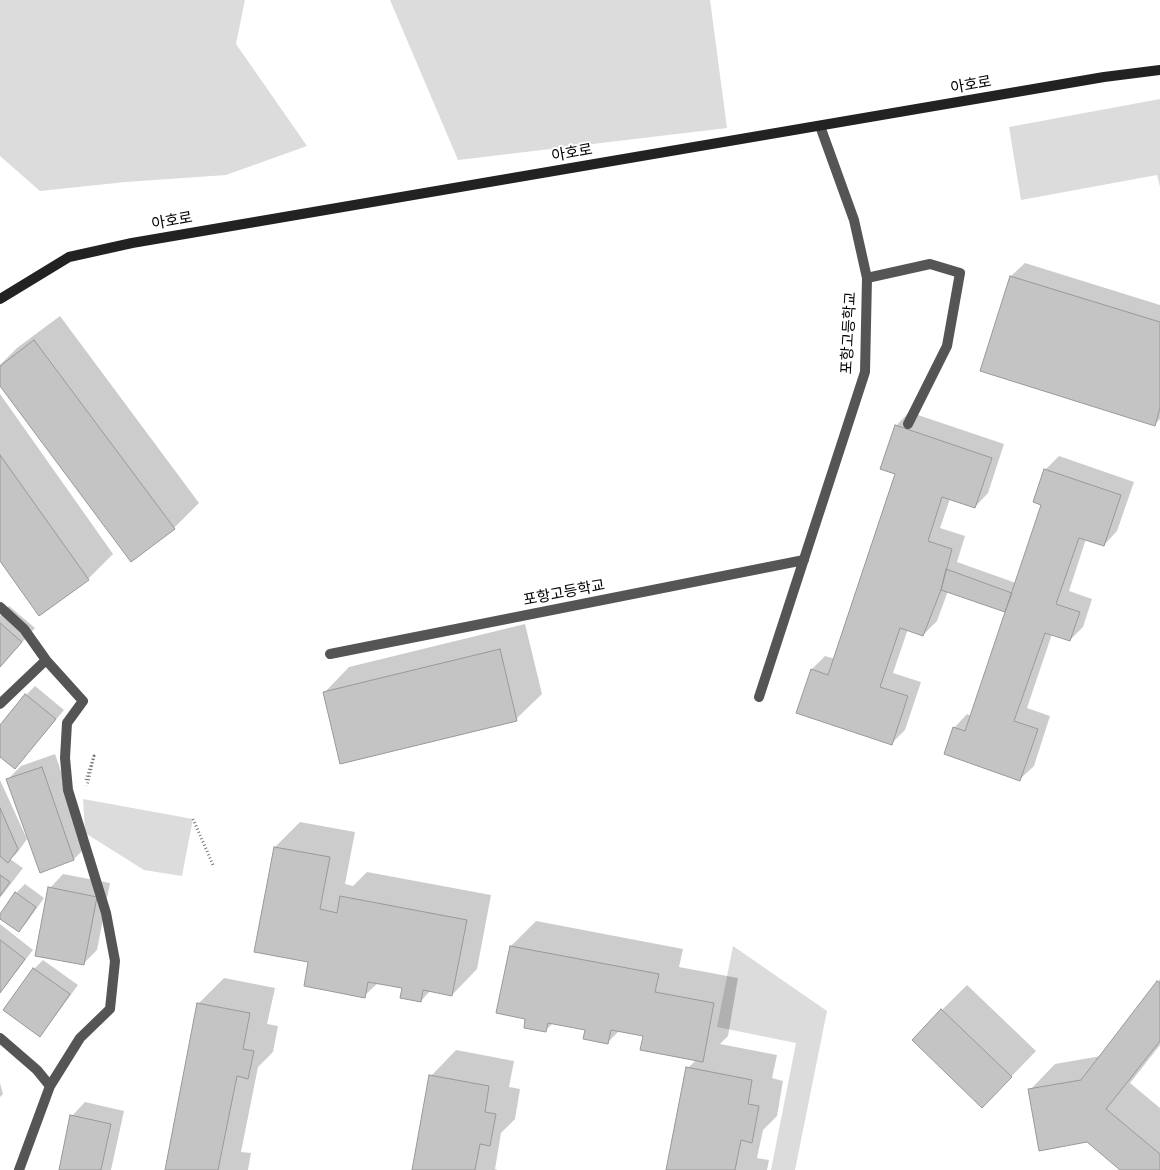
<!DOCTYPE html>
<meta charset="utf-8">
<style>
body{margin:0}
canvas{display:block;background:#fff}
</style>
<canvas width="1160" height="1170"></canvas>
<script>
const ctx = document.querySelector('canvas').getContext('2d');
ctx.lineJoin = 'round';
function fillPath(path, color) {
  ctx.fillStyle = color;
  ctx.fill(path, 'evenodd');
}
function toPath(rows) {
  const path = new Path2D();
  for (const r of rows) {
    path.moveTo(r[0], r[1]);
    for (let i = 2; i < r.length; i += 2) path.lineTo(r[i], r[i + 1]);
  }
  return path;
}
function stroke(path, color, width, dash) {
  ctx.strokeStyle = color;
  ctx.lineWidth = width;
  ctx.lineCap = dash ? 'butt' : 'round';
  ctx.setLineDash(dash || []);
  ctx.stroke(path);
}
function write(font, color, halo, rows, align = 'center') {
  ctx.font = font + ' Cabin,"Noto Sans KR",sans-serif';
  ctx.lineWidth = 4;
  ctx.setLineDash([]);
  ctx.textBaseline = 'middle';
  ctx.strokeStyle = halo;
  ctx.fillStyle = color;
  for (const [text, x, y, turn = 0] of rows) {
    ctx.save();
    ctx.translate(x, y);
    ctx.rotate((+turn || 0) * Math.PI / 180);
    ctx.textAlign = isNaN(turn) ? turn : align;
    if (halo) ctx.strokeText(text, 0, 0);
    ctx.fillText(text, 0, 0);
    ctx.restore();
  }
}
fillPath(toPath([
 [0,0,245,0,236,44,307,146,226,175,126,182,40,191,0,156],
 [390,0,710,0,727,128,458,160],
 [1160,99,1160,187,1157,175,1021,200,1009,127],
 [83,799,193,819,182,876,144,870,85,833],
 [733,946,827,1011,795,1170,771,1170,796,1043,717,1027]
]), '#dcdcdc');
fillPath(toPath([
 [1025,263,1160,305,1160,419,1154,425,982,371,1011,276],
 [60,316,199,503,174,528,0,384,0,365,17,348],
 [0,394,113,554,88,579,0,559],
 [909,412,1004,444,988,493,975,507,950,499,940,528,965,536,957,562,1016,583,1043,504,1045,470,1059,456,1134,482,1117,531,1104,545,1086,539,1069,591,1092,599,1083,627,1070,640,1052,634,1027,708,1050,716,1034,766,1020,779,954,728,967,714,971,716,1008,607,948,591,937,621,923,635,908,629,893,673,921,682,905,730,891,744,812,669,825,656,835,659,896,473,896,426],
 [9,606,35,628,0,667,0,616],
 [525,624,542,694,516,719,324,693,349,667],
 [35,686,64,710,23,759,0,755,0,727,26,695],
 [55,754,87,846,74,859,40,871,8,779,21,766],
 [0,780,27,839,17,853,10,859,23,868,0,898],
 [300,822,355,832,345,884,353,886,367,872,491,895,477,969,452,995,431,990,421,1001,403,988,378,983,364,996,310,961,275,847],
 [63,874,110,883,97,950,83,964,50,888],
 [25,884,44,898,27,922,19,931,0,917,0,916,16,893],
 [536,921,683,949,679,967,738,978,728,1036,720,1044,777,1055,772,1078,783,1081,777,1116,763,1130,757,1158,769,1160,767,1170,667,1170,688,1068,696,1060,645,1035,620,1030,608,1042,587,1029,553,1023,546,1030,527,1018,511,946],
 [0,924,33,950,0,993],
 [43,960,78,985,48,1026,40,1035,34,969],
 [224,978,275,988,267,1024,278,1026,273,1052,258,1067,241,1152,251,1153,248,1170,166,1170,199,1003],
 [1160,979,1160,1045,1130,1083,1160,1108,1160,1170,1122,1170,1030,1090,1055,1064,1101,1056],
 [967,985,1036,1051,1007,1081,942,1010],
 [456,1050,514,1061,509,1087,520,1089,515,1119,501,1133,495,1169,498,1170,413,1170,431,1076],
 [0,1083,3,1094,0,1097],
 [85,1102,124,1111,111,1170,60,1170,72,1116]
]), '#0003');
const building = toPath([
 [1010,276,1160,322,1160,408,1155,426,980,371,1010,276],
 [34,340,175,529,131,562,0,386,0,366,34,340],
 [895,425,992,458,975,508,942,497,928,541,952,549,941,590,923,636,900,628,880,687,908,696,892,745,796,713,811,669,828,675,895,474,880,469,895,425],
 [0,455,89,580,39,616,0,561,0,455],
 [1044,469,1121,495,1104,546,1079,538,1056,604,1080,612,1070,641,1045,633,1014,721,1038,729,1020,781,944,754,953,727,965,731,1041,505,1033,502,1044,469],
 [946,569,1012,593,1005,612,941,590,946,569],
 [0,623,22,642,0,667,0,623],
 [500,649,517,721,340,764,323,692,500,649],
 [25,694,56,719,15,769,0,757,0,725,25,694],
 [42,767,74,860,40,873,6,779,42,767],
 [0,808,18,849,8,863,0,856,0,808],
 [274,847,330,857,320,909,337,913,340,896,467,920,452,996,423,990,421,1002,400,998,402,988,368,982,365,998,304,986,308,962,254,952,274,847],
 [0,875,10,882,0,896,0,875],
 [48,887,97,897,84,965,35,956,48,887],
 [15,892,36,907,19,932,0,919,0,914,15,892],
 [0,940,25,959,0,993,0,940],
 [510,946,659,974,655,992,714,1003,703,1062,640,1050,643,1036,611,1030,608,1044,583,1039,585,1030,548,1023,546,1032,524,1028,525,1019,496,1013,510,946],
 [33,968,70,994,40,1037,3,1010,33,968],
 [1157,981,1160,983,1160,1041,1106,1109,1160,1154,1160,1170,1120,1170,1087,1142,1039,1151,1028,1089,1081,1080,1157,981],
 [197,1003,250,1013,243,1049,254,1051,248,1079,237,1076,218,1170,165,1170,197,1003],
 [941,1009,1012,1077,982,1108,912,1040,941,1009],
 [686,1067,752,1080,748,1104,759,1106,752,1143,741,1140,735,1170,666,1170,686,1067],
 [429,1075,489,1086,485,1112,496,1114,490,1146,480,1144,475,1170,412,1170,429,1075],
 [70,1115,111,1124,101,1170,59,1170,70,1115]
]);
fillPath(building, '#c4c4c4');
stroke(building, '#999', 1);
stroke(toPath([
 [86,780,94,756,87,786],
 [193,819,213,865]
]), '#777', 3, [1, 2.5]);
stroke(toPath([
 [867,278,930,264,960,273,947,346,908,424],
 [0,607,24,629,46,660,83,701,67,723,65,758,68,790,106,913,115,961,110,1009,80,1038,50,1086,19,1170],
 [330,654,804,560],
 [759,697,865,372,867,278,854,220,820,126],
 [0,704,46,660],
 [0,1038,37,1070,50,1086]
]), '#555', 10);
stroke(toPath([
 [0,299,69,257,132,243,1104,77,1160,70]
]), '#222', 10);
write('15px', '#000', '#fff', [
 ["아호로",971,85,-10],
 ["아호로",572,153,-10],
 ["아호로",172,221,-10],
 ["포항고등학교",849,333,-87],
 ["포항고등학교",564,593,-11]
]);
</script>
